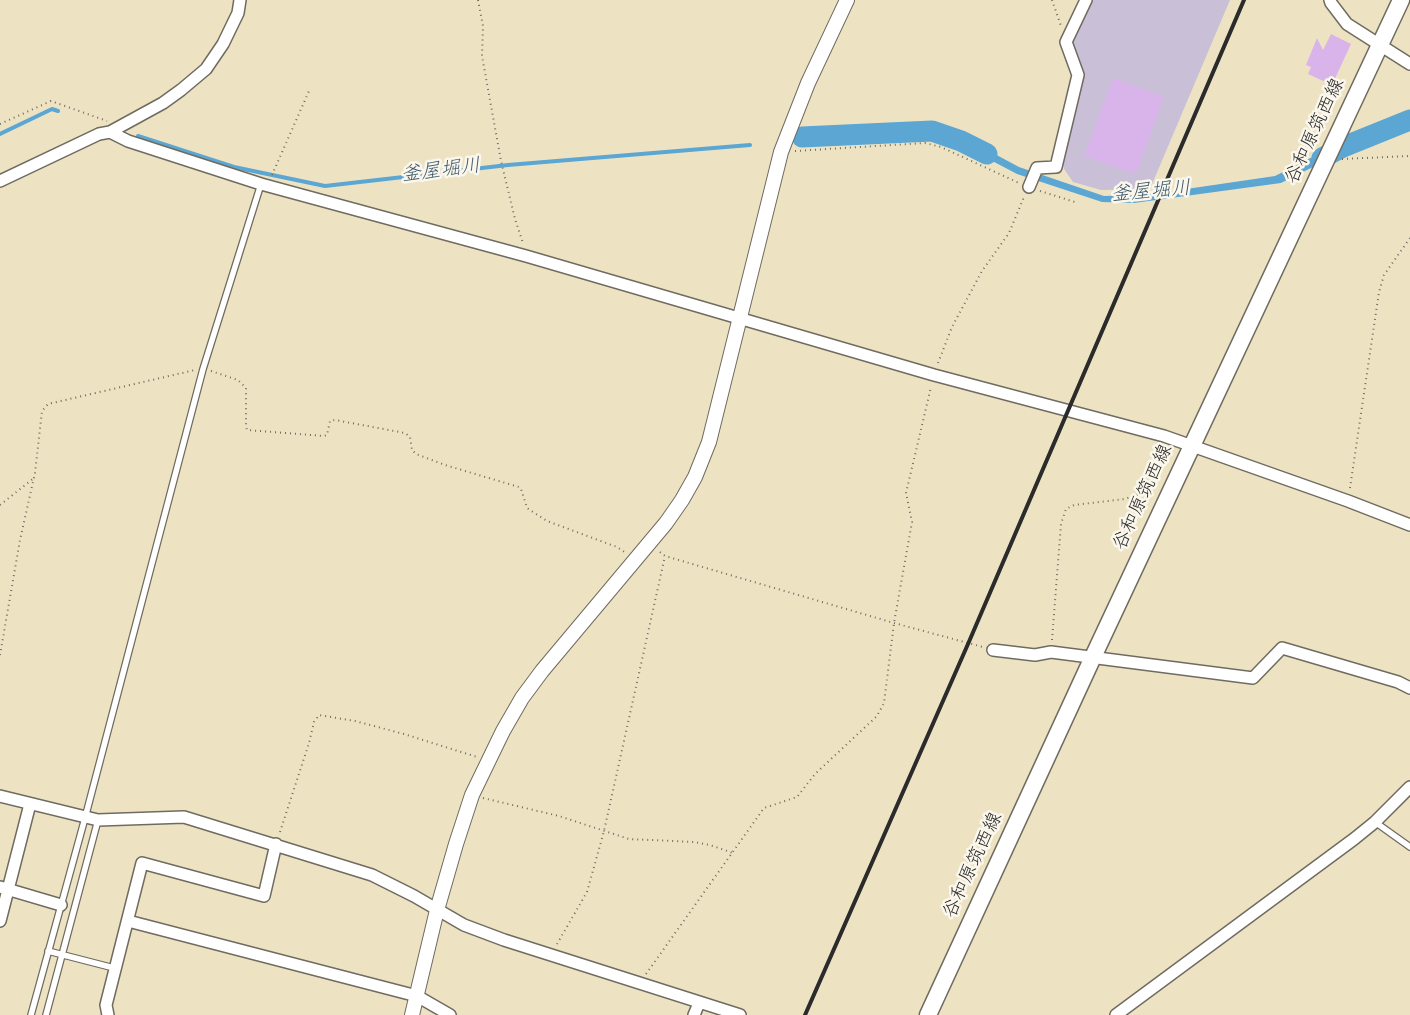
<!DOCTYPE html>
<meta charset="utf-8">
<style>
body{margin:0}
canvas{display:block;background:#ede3c3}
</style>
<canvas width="1410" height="1015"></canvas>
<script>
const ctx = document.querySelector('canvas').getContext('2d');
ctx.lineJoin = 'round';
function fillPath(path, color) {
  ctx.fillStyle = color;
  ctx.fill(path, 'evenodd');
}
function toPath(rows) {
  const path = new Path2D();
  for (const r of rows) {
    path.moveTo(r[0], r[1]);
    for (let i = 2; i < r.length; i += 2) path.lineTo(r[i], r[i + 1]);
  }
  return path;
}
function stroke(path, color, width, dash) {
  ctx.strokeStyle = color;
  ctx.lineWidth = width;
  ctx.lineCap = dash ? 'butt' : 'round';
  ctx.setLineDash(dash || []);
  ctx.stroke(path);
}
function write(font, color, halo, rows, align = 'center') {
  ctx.font = font + ' Dekko,"Klee One",sans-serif';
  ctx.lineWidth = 5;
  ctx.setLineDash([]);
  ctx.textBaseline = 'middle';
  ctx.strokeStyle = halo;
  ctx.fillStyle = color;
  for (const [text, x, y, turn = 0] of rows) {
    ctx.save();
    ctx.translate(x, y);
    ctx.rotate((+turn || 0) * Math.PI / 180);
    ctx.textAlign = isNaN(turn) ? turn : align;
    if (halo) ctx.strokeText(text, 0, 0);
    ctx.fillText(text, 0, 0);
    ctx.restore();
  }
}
fillPath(toPath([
 [1090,0,1230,0,1150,189,1101,190,1073,182,1064,169,1062,157,1084,75,1071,41]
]), '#c9bfd7');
fillPath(toPath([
 [963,137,1019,167,1104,196,1134,195,1166,192,1275,176,1348,139,1349,149,1281,183,1134,203,1102,202,1017,174,960,144]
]), '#5ca6d4');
stroke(toPath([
 [0,134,52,109,58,111],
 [138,136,234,167,325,186,508,165,750,145]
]), '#5ca6d4', 4);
stroke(toPath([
 [802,137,932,131,961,141,987,154],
 [1322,158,1343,147,1410,120]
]), '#5ca6d4', 21);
fillPath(toPath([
 [1331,34,1351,44,1332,85,1308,74,1311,67,1306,65,1317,38,1323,50],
 [1113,78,1164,97,1136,174,1084,156]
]), '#d8b4ea');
const service = toPath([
 [1375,822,1410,847],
 [48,951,114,968],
 [31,1015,85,818,203,369,261,184],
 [46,1015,98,820]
]);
const minor = toPath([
 [1330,0,1331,3,1347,24,1410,64],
 [110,132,128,141,261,184,526,256,934,375,1164,436,1348,501,1410,525],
 [0,181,99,134,110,132,163,103,181,90,206,69,223,44,238,13,240,0],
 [1029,187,1037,168,1056,167,1078,75,1066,42,1086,0],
 [993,650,1035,655,1051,652,1253,678,1282,648,1398,682,1410,688],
 [0,796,98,820,184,817,372,875,414,896,464,925,504,940,740,1015],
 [0,887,61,905],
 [0,921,30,804],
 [128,921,417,996,450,1015],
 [108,1015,106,1005,142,863,264,896,276,844],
 [694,1015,699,1003],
 [1116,1015,1354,839,1375,822,1410,787]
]);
const tertiary = toPath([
 [412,1015,437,910,456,844,472,795,503,731,522,698,542,671,666,523,682,500,695,477,709,442,781,152,808,83,847,0]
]);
const secondary = toPath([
 [928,1015,1093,657,1401,0]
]);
stroke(service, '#6f6b60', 8);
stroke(minor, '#6f6b60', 14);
stroke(tertiary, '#6f6b60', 16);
stroke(secondary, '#6f6b60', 19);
stroke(toPath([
 [478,0,483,26,482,56,501,161,515,219,523,243],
 [1052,0,1061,26],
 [0,124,51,101,107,121],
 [795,151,925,143,941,147,1019,183],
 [1342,159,1410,156],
 [272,175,309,91],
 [1040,191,1078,203],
 [938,363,952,327,982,271,1009,233,1024,197],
 [211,371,238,380,246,388,246,426,247,430,324,436,327,435,330,421,335,420,405,433,410,437,412,450,416,454,445,465,519,487,521,489,527,508,533,512,547,521,617,547,626,553],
 [1350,488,1379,292,1384,275,1410,238],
 [0,505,34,478],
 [660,552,665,556,894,623,983,647],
 [1052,640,1061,524,1066,509,1074,505,1125,499,1153,489,1162,446],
 [0,655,20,540,35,473,42,411,48,404,195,370],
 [483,798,559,816,629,839,694,842,710,845,733,853],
 [280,832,309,743,314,722,319,715,355,721,404,734,477,757],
 [557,944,587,892,604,831,665,556],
 [646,974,764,808,797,797,815,774,877,716,884,703,894,623,912,522,906,493,931,387]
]), '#6f6b60', 2, [1, 4]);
stroke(service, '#fff', 5.5);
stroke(minor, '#fff', 11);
stroke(tertiary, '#fff', 14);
stroke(secondary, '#fff', 16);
stroke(toPath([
 [805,1015,968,644,1244,0]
]), '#2b2b2b', 4);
write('19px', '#2b2b2b', '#fbf7ec', [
 ["谷和原筑西線",1317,132,-65],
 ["谷和原筑西線",1145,498,-65],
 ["谷和原筑西線",975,866,-65]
]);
write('italic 20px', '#3f5c6f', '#fbf7ec', [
 ["釜屋堀川",441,173,-7],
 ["釜屋堀川",1151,194,-5]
]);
</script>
